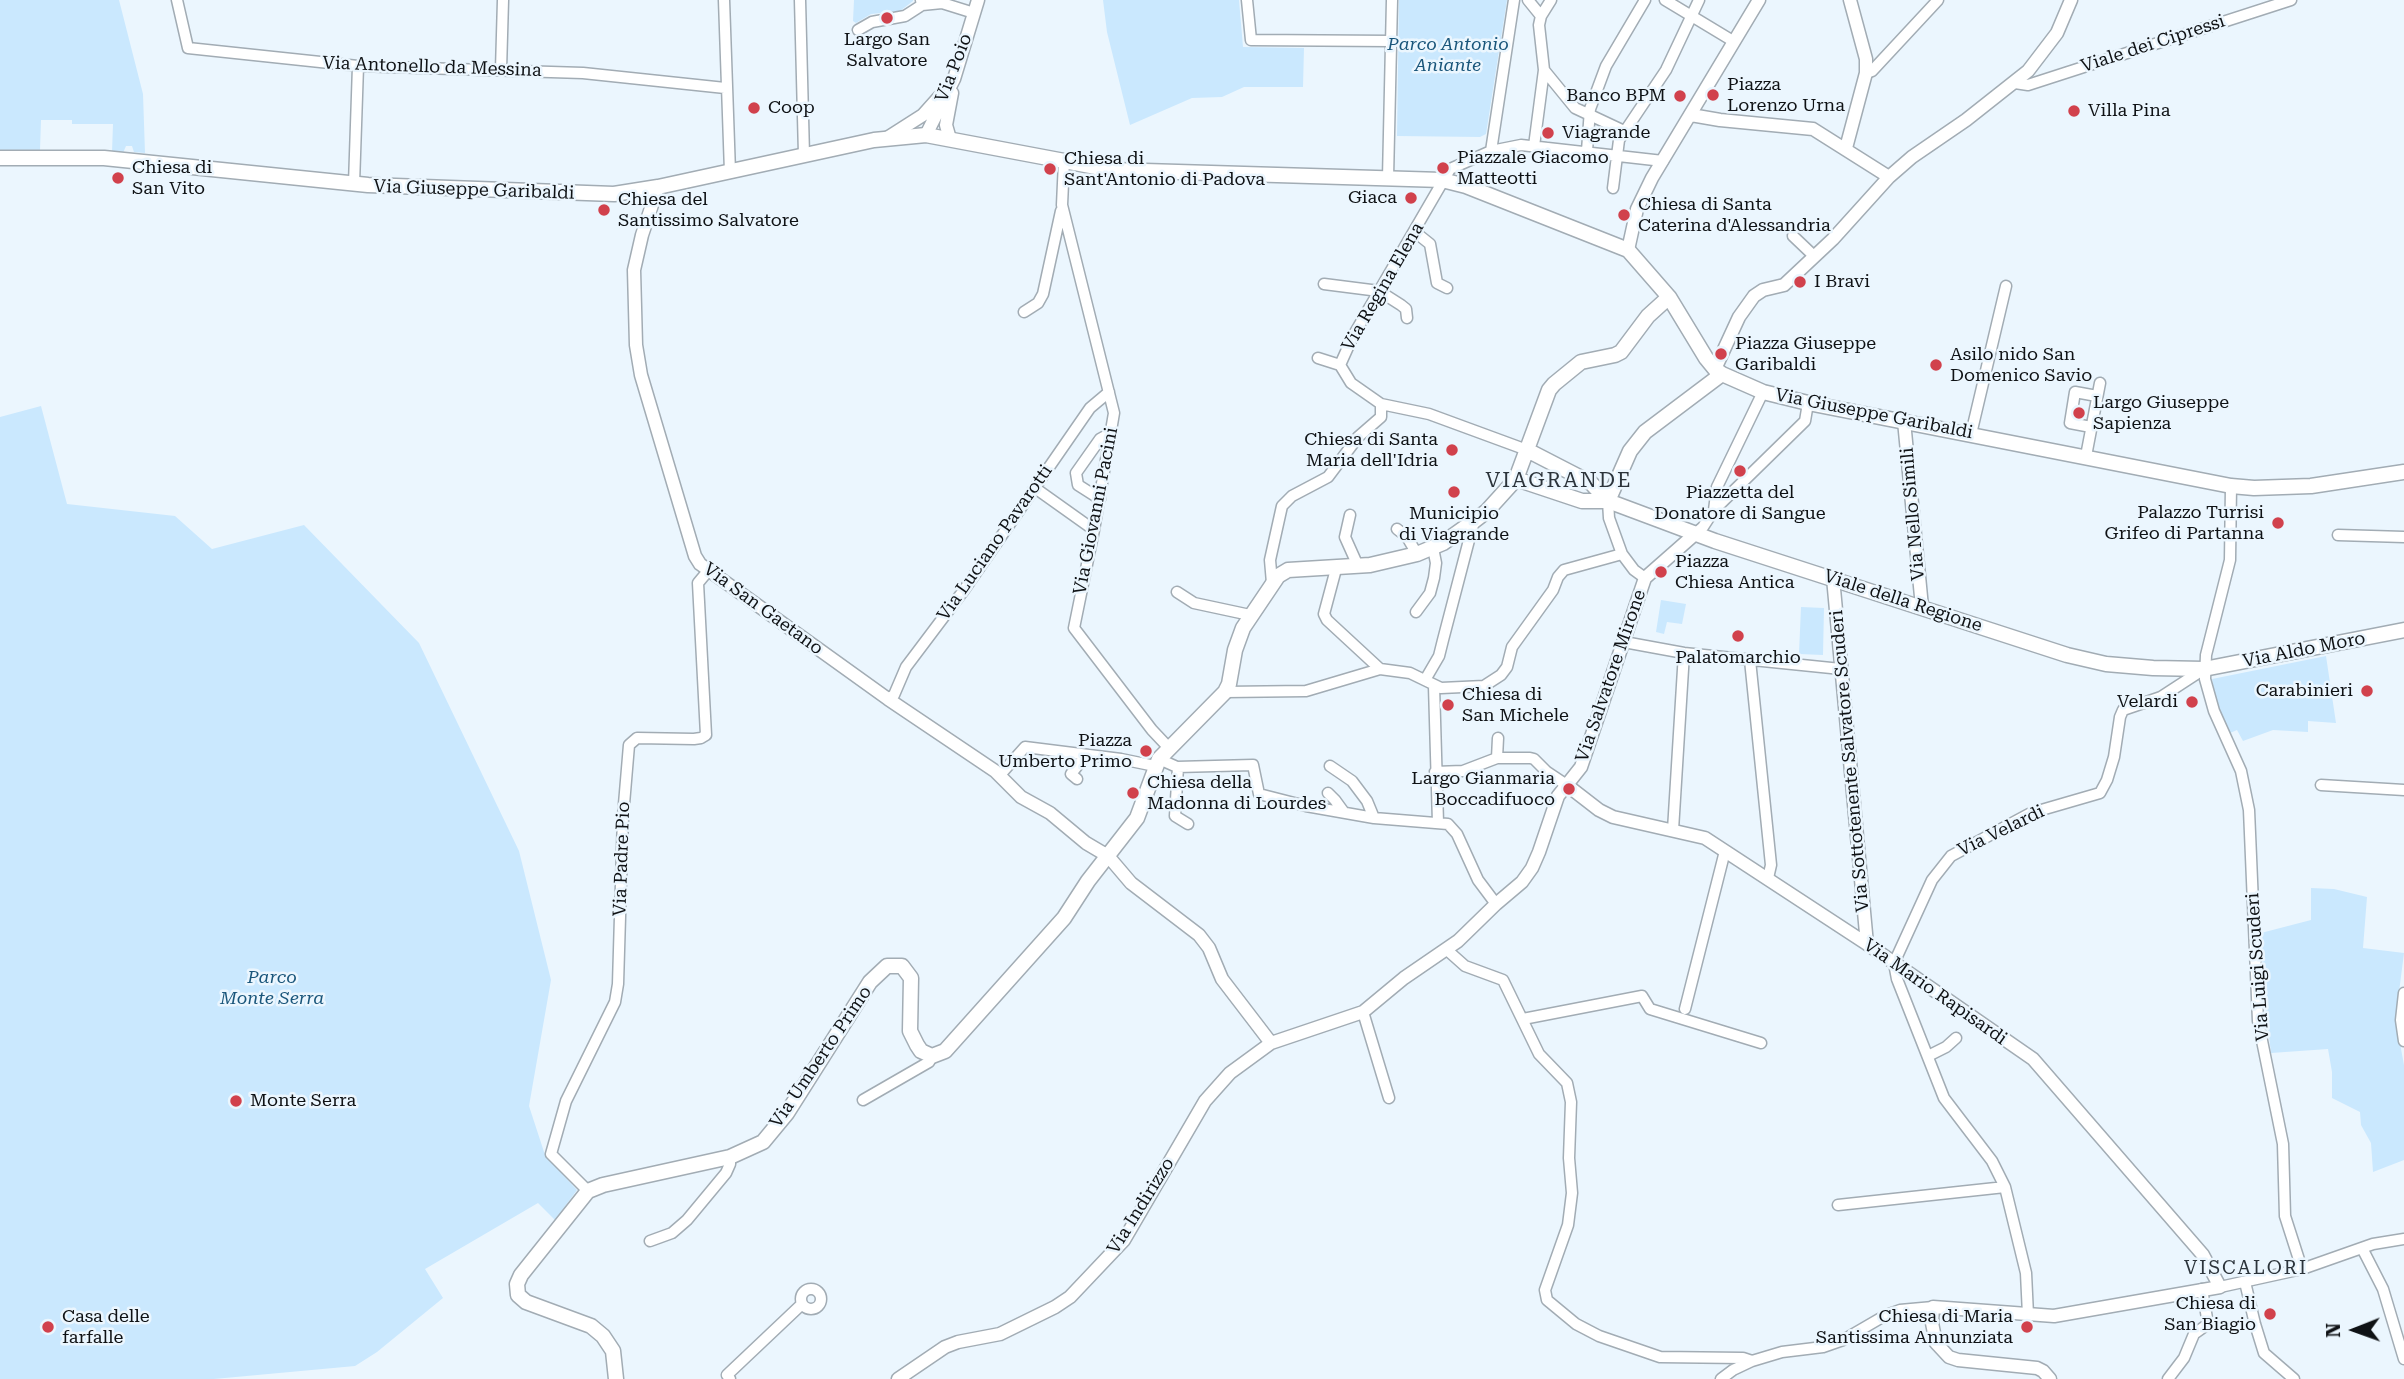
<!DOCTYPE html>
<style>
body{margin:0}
#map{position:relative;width:2404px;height:1379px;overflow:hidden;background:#ebf6fe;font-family:"Roboto Serif",serif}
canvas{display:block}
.north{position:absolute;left:2320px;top:1295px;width:70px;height:70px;-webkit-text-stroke:5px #ebf6fe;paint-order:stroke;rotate:269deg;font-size:19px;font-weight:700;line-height:28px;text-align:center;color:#0f1215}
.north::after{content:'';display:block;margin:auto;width:24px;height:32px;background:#0f1215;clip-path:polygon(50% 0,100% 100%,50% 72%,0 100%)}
</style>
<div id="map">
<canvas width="2404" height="1379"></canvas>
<div class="north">N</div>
</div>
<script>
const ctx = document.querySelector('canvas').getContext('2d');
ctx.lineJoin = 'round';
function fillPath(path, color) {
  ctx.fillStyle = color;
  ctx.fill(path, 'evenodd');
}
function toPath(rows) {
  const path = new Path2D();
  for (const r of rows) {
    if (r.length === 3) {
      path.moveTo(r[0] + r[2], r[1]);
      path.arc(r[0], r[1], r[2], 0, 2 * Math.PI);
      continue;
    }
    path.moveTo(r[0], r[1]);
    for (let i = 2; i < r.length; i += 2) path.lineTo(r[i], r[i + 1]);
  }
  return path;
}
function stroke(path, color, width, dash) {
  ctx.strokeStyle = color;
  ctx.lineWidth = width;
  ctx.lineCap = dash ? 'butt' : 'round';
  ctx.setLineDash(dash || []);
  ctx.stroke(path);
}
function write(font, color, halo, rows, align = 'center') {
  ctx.font = font + ' "Roboto Serif",serif';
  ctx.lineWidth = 5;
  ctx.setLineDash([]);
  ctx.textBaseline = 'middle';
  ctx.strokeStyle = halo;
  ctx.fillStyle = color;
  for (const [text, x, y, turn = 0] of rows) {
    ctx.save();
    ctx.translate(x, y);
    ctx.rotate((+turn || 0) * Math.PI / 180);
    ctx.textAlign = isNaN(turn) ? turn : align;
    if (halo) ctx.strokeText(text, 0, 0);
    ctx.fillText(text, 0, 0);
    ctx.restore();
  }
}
fillPath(toPath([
 [0,0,119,0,143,94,145,153,134,152,132,146,126,146,123,153,112,152,113,124,72,124,72,120,41,120,40,150,0,151],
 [854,0,913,0,913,1,900,11,871,14,856,23,853,21],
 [1103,0,1239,0,1243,47,1304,48,1303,87,1244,87,1222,97,1192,98,1130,125,1107,32],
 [1399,0,1507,0,1486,134,1480,137,1397,136],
 [41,406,67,504,175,516,212,549,304,525,419,643,519,851,551,980,529,1106,545,1155,577,1190,555,1220,538,1203,425,1269,443,1298,377,1352,355,1366,214,1379,0,1379,0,417],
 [1661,600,1686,604,1682,624,1667,622,1664,634,1656,632],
 [1801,607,1824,608,1823,655,1799,654],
 [2326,656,2336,723,2308,721,2308,732,2273,730,2243,741,2237,730,2230,733,2216,702,2212,679],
 [2311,888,2334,889,2367,897,2363,948,2404,953,2398,1000,2399,1038,2404,1065,2404,1160,2373,1172,2371,1143,2361,1125,2360,1112,2332,1098,2332,1072,2328,1049,2271,1053,2261,968,2261,933,2311,920]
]), '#cae8fe');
const minor = toPath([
 [177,0,188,48,358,66,583,73,725,88],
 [724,0,730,172],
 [800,0,804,155],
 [921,0,922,5,942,3,974,13],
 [1247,0,1251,40,1391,41],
 [1528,0,1541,16],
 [1665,0,1733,41],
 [858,30,872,22,905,16,922,5],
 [501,70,503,0],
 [1544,70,1575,108,1624,131],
 [1866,73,1872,71,1938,0],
 [2015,83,2028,85,2291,0],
 [1534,146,1544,70,1539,25,1541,16,1551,0],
 [1491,151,1514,0],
 [1587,151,1590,109,1606,66,1645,0],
 [1064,161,1062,205,1114,413,1094,530,1074,628,1152,730,1169,748],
 [1388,178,1392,0],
 [354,184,358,66],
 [1613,188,1619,140,1666,70,1699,0],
 [1415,232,1430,244,1437,283,1447,288],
 [1793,236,1814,256],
 [1324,284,1379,291,1401,305,1406,309,1407,318],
 [1024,312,1038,303,1043,294,1061,211],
 [1318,358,1340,365],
 [1381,404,1429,414,1527,450],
 [2091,427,2070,423,2075,392,2097,396],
 [1971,434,2006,286],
 [2086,456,2100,383],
 [2231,486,2230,560,2206,655,2205,679,2214,711,2241,771,2249,810,2258,1021,2283,1144,2285,1216,2302,1269],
 [1035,488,1094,530],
 [1100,499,1078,485,1076,473,1100,439,1111,433],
 [1608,501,1609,518,1622,554,1634,570,1645,578],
 [1714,510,1717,487,1763,392],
 [1350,515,1345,537,1358,566],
 [1397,529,1407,537,1417,554],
 [1695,534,1703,527,1714,510,1805,421,1808,403],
 [2338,535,2404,537],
 [1336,569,1324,614,1327,620,1380,669],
 [1272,583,1270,560,1282,506,1292,496,1328,477,1358,437,1381,417,1381,404,1351,383,1340,365,1353,336,1450,169,1491,151,1521,145,1663,161],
 [1177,592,1194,603,1250,615],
 [1416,612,1430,593,1434,578,1436,563,1433,548],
 [1624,642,1684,653,1841,669],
 [1750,660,1771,865,1768,878],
 [1425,680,1439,656,1443,640,1474,521],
 [1434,686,1438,823],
 [1225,692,1306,691,1380,669,1410,673,1441,688,1484,686,1501,675,1507,667,1512,647,1553,590,1558,577,1564,570,1622,554],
 [888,699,894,695,906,667,964,590,1090,408,1109,392],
 [1497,758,1498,738],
 [1159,759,1177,767,1253,765,1259,794,1306,806,1374,818,1448,824,1457,834,1478,880,1496,904],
 [1330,766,1352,781,1367,801,1374,818],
 [1178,767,1175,816,1188,824],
 [1435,772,1463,771,1497,758,1530,758,1534,759,1547,772,1568,786],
 [1000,775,1025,747,1121,759,1155,766],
 [1077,779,1071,774,1086,755],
 [2321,785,2404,790],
 [1328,793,1335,800,1343,811],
 [1673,830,1684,653],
 [1447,950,1465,966,1503,980,1539,1054,1567,1083,1571,1102,1569,1158,1572,1193,1568,1225,1545,1290,1547,1300,1576,1324,1599,1336,1660,1357,1743,1358,1752,1361],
 [2404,993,2401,1020,2404,1041],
 [1685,1009,1725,851],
 [1363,1012,1389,1098],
 [1523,1019,1642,996,1650,1009,1761,1043],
 [1928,1056,1946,1047,1956,1038],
 [863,1100,929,1062,932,1056],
 [588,1191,551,1154,566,1101,615,1002,618,984,623,816,629,745,637,738,694,739,701,738,706,735,698,583,708,571],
 [1838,1205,2005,1187],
 [650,1241,672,1233,687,1220,726,1173,730,1164,730,1157],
 [2362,1248,2383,1289,2404,1359],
 [2245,1282,2255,1324,2264,1353,2294,1379],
 [2220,1287,2302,1269,2373,1244,2404,1239],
 [811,1299,10],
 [2028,1315,2026,1273,2005,1187,1992,1161,1944,1098,1897,979,1894,963,1932,880,1951,856,2031,813,2100,793,2107,780,2114,757,2120,717,2123,710,2161,697,2204,669],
 [730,1379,727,1375,802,1304],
 [1721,1379,1733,1370,1752,1361,1782,1352,1823,1347,1843,1340,1886,1315,1900,1310,1933,1307],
 [2168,1379,2184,1358,2194,1334,2208,1324,2202,1289]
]);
const tertiary = toPath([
 [1691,115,1720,120,1813,129,1889,177],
 [926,135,954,79,978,0],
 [887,138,923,115,940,96],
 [950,139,946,125,952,93],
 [1846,148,1866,73,1866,59,1850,0],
 [658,187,642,235,634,270,636,345,641,375,695,556,700,564,888,699,995,771,1021,797,1050,813,1086,843,1108,856,1131,883,1199,935,1209,948,1222,979,1271,1043],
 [1628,250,1637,209,1652,178,1759,0],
 [1715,369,1739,317,1754,296,1763,290,1784,285,1833,239,1889,177,1912,157,1966,120,2028,71,2057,33,2071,0],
 [1904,421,1922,607],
 [1833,578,1867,944],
 [1568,786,1599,810,1613,817,1705,838,1867,944,2033,1059,2203,1255,2220,1287,2054,1316,1933,1307,1932,1323,1936,1343,1949,1357,1958,1360,2037,1368,2043,1371,2050,1379],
 [898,1379,945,1347,958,1342,1000,1334,1055,1307,1070,1297,1124,1240,1205,1101,1230,1073,1271,1043,1363,1012,1404,978,1458,941,1496,904,1522,882,1532,868,1539,852,1558,796,1581,767,1645,578,1695,534]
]);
const secondary = toPath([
 [0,158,104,158,368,185,614,194,658,187,874,140,926,135,1112,170,1442,180,1466,186,1628,250,1669,297,1706,358,1715,369,1722,374,1763,392,1808,403,2231,486,2254,488,2311,486,2404,472],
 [1527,450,1591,483,1608,501],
 [1516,479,1582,501,1608,501,1715,541,2067,655,2106,664,2153,668,2204,669,2404,630],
 [1608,501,1630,451,1645,432,1722,374],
 [616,1379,613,1351,603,1336,591,1326,526,1302,518,1295,517,1284,521,1275,588,1191,603,1185,730,1157,763,1142,787,1113,870,982,887,966,902,966,911,978,910,1031,917,1045,921,1051,932,1056,945,1051,1064,918,1088,881,1137,818,1159,759,1225,692,1229,684,1235,650,1243,628,1278,576,1288,570,1370,565,1417,554,1443,543,1474,521,1487,511,1516,479,1549,390,1554,384,1581,362,1615,355,1621,352,1648,316,1669,297]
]);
stroke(minor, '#a2acb4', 13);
stroke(tertiary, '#a2acb4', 15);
stroke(secondary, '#a2acb4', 17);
stroke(minor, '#fff', 10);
stroke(tertiary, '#fff', 12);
stroke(secondary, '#fff', 14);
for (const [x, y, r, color] of [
 [887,18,7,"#d1414c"],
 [1713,95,7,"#d1414c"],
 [1680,96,7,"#d1414c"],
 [754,108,7,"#d1414c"],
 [2074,111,7,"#d1414c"],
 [1548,133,7,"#d1414c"],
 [1443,168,7,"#d1414c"],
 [1050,169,7,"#d1414c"],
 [118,178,7,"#d1414c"],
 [1411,198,7,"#d1414c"],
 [604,210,7,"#d1414c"],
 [1624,215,7,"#d1414c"],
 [1800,282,7,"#d1414c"],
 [1721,354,7,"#d1414c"],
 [1936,365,7,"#d1414c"],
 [2079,413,7,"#d1414c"],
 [1452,450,7,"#d1414c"],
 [1740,471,7,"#d1414c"],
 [1454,492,7,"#d1414c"],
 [2278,523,7,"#d1414c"],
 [1661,572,7,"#d1414c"],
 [1738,636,7,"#d1414c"],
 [2367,691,7,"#d1414c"],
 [2192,702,7,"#d1414c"],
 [1448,705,7,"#d1414c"],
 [1146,751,7,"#d1414c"],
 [1569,789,7,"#d1414c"],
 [1133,793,7,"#d1414c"],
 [236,1101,7,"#d1414c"],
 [2270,1314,7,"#d1414c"],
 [48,1327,7,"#d1414c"],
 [2027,1327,7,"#d1414c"]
]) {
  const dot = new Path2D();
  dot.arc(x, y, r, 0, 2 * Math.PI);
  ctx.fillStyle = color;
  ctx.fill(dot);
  stroke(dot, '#ebf6fe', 2.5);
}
write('18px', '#0f1215', '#ebf6fe', [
 ["Largo San",887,40,"center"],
 ["Salvatore",887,61,"center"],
 ["Piazza",1727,85],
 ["Lorenzo Urna",1727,106],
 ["Banco BPM",1666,96,"right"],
 ["Coop",768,108],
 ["Villa Pina",2088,111],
 ["Viagrande",1562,133],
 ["Piazzale Giacomo",1457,158],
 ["Matteotti",1457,179],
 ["Chiesa di",1064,159],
 ["Sant'Antonio di Padova",1064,180],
 ["Chiesa di",132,168],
 ["San Vito",132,189],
 ["Giaca",1397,198,"right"],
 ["Chiesa del",618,200],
 ["Santissimo Salvatore",618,221],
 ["Chiesa di Santa",1638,205],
 ["Caterina d'Alessandria",1638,226],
 ["I Bravi",1814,282],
 ["Piazza Giuseppe",1735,344],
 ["Garibaldi",1735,365],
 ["Asilo nido San",1950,355],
 ["Domenico Savio",1950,376],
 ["Largo Giuseppe",2093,403],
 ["Sapienza",2093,424],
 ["Chiesa di Santa",1438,440,"right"],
 ["Maria dell'Idria",1438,461,"right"],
 ["Piazzetta del",1740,493,"center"],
 ["Donatore di Sangue",1740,514,"center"],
 ["Palazzo Turrisi",2264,513,"right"],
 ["Grifeo di Partanna",2264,534,"right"],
 ["Municipio",1454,514,"center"],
 ["di Viagrande",1454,535,"center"],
 ["Piazza",1675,562],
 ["Chiesa Antica",1675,583],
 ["Palatomarchio",1738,658,"center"],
 ["Carabinieri",2353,691,"right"],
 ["Chiesa di",1462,695],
 ["San Michele",1462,716],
 ["Velardi",2178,702,"right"],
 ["Piazza",1132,741,"right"],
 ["Umberto Primo",1132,762,"right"],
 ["Largo Gianmaria",1555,779,"right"],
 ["Boccadifuoco",1555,800,"right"],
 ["Chiesa della",1147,783],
 ["Madonna di Lourdes",1147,804],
 ["Monte Serra",250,1101],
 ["Chiesa di",2256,1304,"right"],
 ["San Biagio",2256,1325,"right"],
 ["Casa delle",62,1317],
 ["farfalle",62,1338],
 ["Chiesa di Maria",2013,1317,"right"],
 ["Santissima Annunziata",2013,1338,"right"]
], 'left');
write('18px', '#0f1215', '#ebf6fe', [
 ["Viale dei Cipressi",2153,44,-18],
 ["Via Antonello da Messina",432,67,2],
 ["Via Poio",954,68,-69],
 ["Via Giuseppe Garibaldi",474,190,2],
 ["Via Regina Elena",1383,287,-60],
 ["Via Giuseppe Garibaldi",1874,414,11],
 ["Via Giovanni Pacini",1096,511,-79],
 ["Via Nello Simili",1913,514,-95],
 ["Via Luciano Pavarotti",995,543,-55],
 ["Viale della Regione",1903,601,18],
 ["Via San Gaetano",763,609,36],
 ["Via Aldo Moro",2304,650,-11],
 ["Via Salvatore Mirone",1611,676,-71],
 ["Via Sottotenente Salvatore Scuderi",1850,761,-95],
 ["Via Velardi",2001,831,-26],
 ["Via Padre Pio",622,859,-88],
 ["Via Luigi Scuderi",2258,967,-94],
 ["Via Mario Rapisardi",1935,992,35],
 ["Via Umberto Primo",821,1057,-56],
 ["Via Indirizzo",1141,1206,-58]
]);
write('italic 18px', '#1a567b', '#ebf6fe', [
 ["Parco Antonio",1448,45],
 ["Aniante",1448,66],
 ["Parco",272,978],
 ["Monte Serra",272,999]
]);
ctx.letterSpacing = '2px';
write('19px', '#2c343b', '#ebf6fe', [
 ["VISCALORI",2246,1268]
]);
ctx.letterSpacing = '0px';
ctx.letterSpacing = '2px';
write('21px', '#2c343b', '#ebf6fe', [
 ["VIAGRANDE",1559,481]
]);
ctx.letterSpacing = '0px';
</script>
